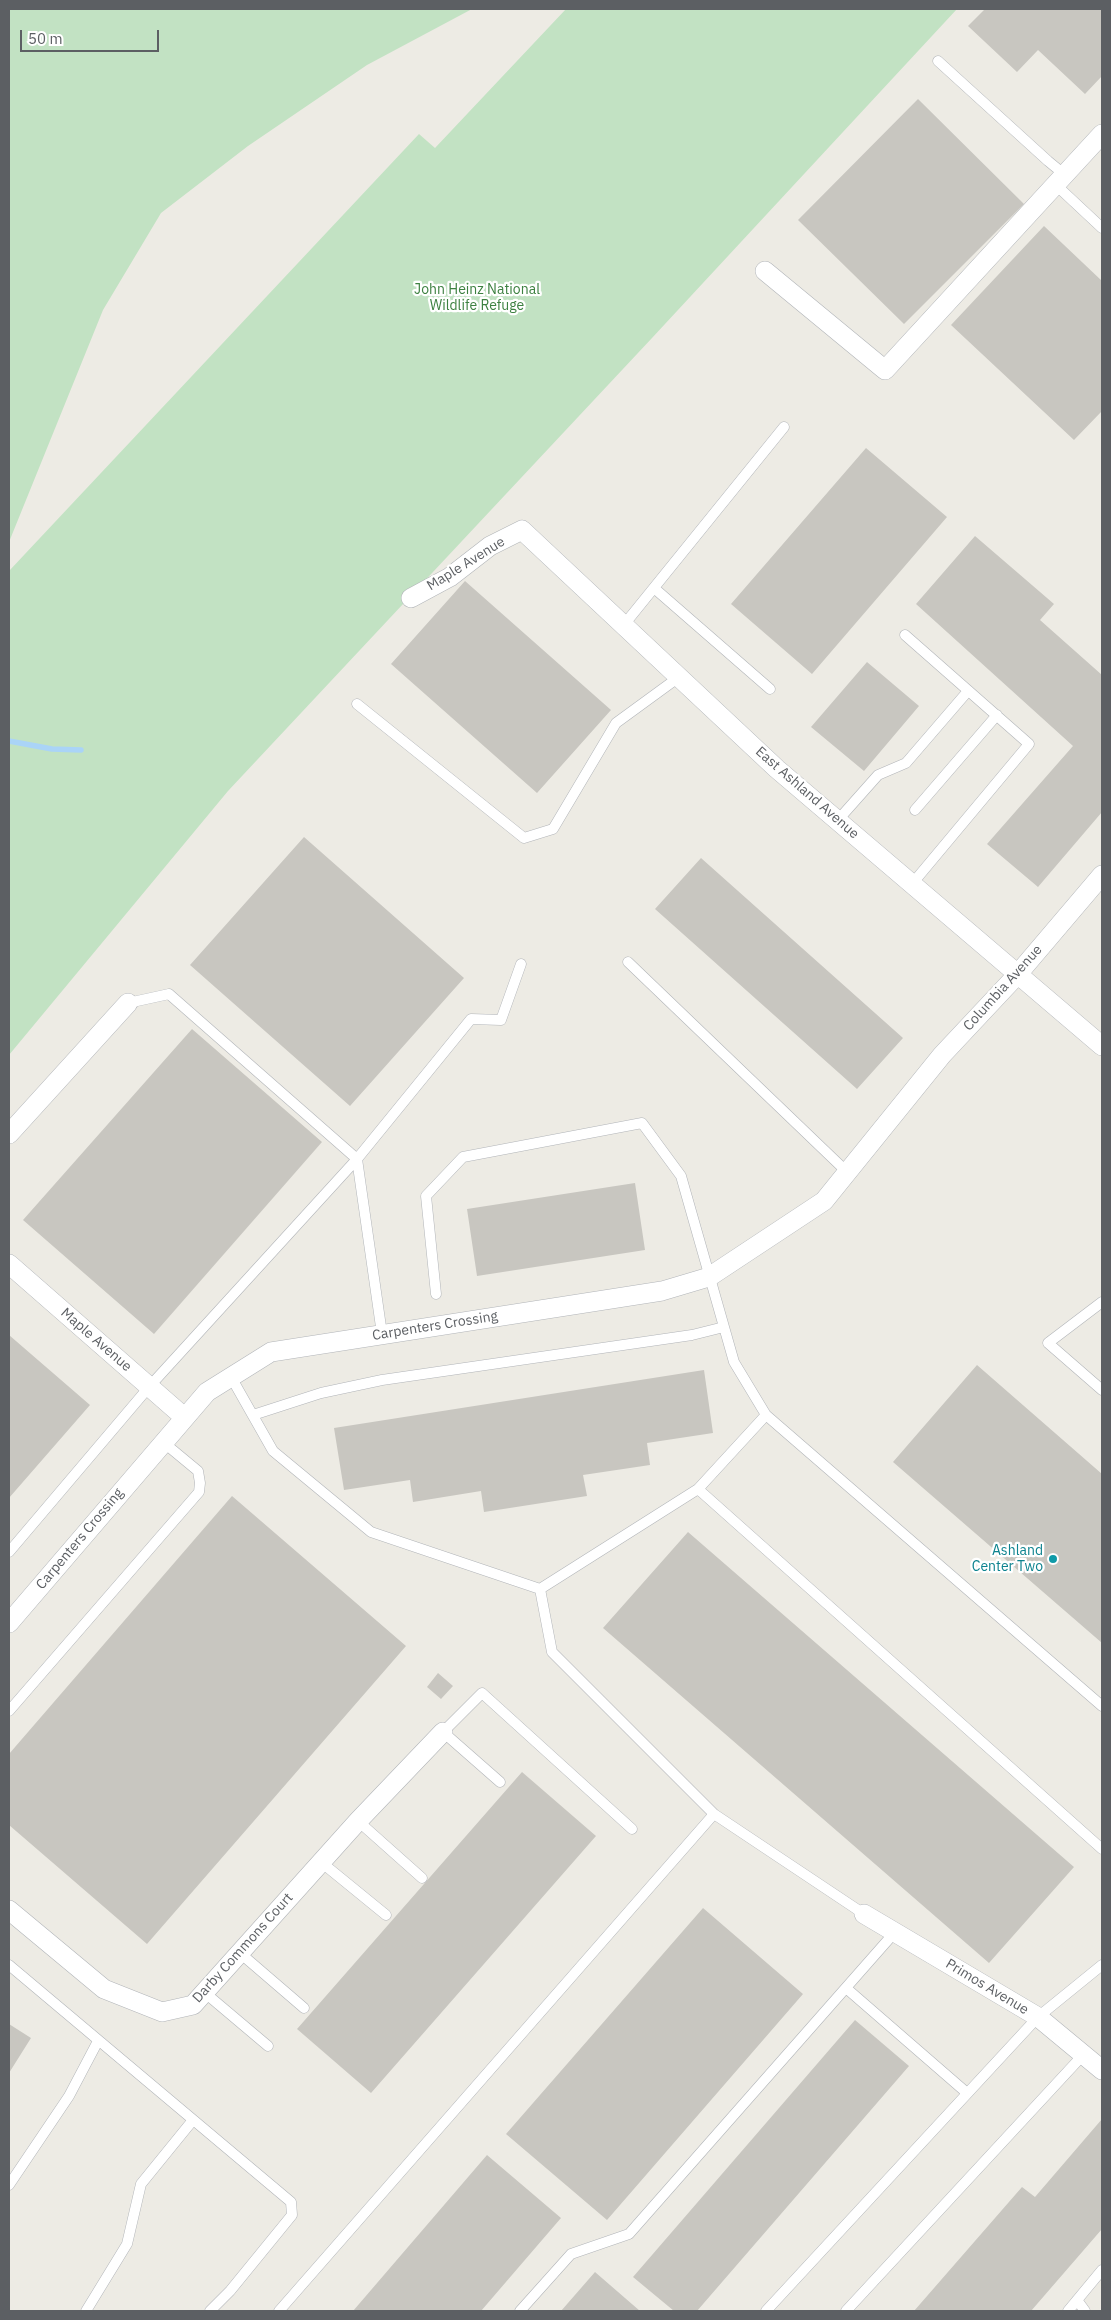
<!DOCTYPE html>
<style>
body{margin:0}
#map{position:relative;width:1111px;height:2320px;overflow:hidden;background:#edebe4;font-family:"IBM Plex Sans",sans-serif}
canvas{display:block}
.frame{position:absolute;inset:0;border:10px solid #5c5f63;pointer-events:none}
.scale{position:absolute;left:20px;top:30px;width:139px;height:22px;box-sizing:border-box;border:2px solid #5c5f63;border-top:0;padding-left:6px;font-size:15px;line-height:18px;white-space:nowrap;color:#5c5f63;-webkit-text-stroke:4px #fff;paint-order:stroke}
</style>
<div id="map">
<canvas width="1111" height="2320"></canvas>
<div class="frame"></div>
<div class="scale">50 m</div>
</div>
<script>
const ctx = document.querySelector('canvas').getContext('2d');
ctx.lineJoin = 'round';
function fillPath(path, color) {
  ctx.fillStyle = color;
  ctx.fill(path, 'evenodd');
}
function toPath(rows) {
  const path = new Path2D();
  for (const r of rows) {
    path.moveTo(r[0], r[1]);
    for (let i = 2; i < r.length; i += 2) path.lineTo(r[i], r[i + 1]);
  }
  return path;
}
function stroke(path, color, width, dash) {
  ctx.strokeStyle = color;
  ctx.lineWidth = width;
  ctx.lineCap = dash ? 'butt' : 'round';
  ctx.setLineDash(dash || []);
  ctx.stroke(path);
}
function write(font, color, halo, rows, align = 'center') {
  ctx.font = font + ' "IBM Plex Sans",sans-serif';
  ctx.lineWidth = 4.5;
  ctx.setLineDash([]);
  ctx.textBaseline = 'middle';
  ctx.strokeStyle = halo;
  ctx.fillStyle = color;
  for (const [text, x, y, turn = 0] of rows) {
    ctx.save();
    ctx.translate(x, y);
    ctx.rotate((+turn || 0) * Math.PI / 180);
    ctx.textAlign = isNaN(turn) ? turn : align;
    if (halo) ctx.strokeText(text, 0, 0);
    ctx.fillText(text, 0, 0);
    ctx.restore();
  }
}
fillPath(toPath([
 [9,9,472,9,367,65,248,146,161,213,103,310,9,542],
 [566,9,957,9,652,338,228,791,9,1055,9,571,419,134,435,148]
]), '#c2e2c3');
stroke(toPath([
 [9,741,52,749,81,750]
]), '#aad4f7', 5.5);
fillPath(toPath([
 [985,9,1102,9,1102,76,1085,94,1038,50,1017,72,968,26],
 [918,99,1024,204,904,324,798,220],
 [1044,226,1102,281,1102,411,1074,440,951,325],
 [866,448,947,517,812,674,731,604],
 [975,536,1054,604,1040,620,1102,675,1102,812,1038,887,987,844,1073,746,916,604],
 [465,581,611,710,537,793,391,664],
 [867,662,919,706,864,771,811,727],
 [304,837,464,978,350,1106,190,965],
 [701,858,903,1038,857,1089,655,909],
 [192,1029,322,1142,154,1334,23,1220],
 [635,1183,645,1250,477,1276,467,1209],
 [9,1335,90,1405,9,1498],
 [977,1365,1102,1474,1102,1643,893,1462],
 [704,1370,713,1433,647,1443,650,1465,583,1475,587,1496,484,1512,481,1491,413,1502,410,1480,344,1490,334,1428],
 [232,1496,406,1646,147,1944,9,1825,9,1754],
 [688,1532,1074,1867,989,1963,603,1628],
 [438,1673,453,1686,441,1699,427,1687],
 [522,1772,596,1836,371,2093,297,2029],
 [703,1908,803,1994,607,2220,506,2134],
 [855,2020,909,2066,697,2311,674,2311,633,2277],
 [9,2024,31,2038,9,2073],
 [1102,2119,1102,2229,1031,2311,914,2311,1022,2187,1035,2197],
 [487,2155,561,2218,481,2311,353,2311],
 [595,2272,640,2311,561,2311]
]), '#c8c6c0');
const lane = toPath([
 [938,61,1048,161,1065,175],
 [1056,185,1102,228],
 [654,588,770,689],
 [623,626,784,427],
 [905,635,1029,744,912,884],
 [357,704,524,838,553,829,616,723,679,677],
 [915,810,997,715],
 [838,820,878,775,906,763,968,691],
 [628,962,847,1172],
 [436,1294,426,1196,463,1157,642,1123,681,1176,734,1362,766,1415,698,1489,540,1589],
 [1102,1302,1048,1343,1102,1390],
 [382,1334,357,1159,471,1019,501,1020,521,964],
 [231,1377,273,1451,371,1532,540,1589,552,1652,714,1814,864,1914],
 [253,1415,321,1393,382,1380,692,1335,724,1327],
 [766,1415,1102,1706],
 [698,1489,1102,1849],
 [9,1552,149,1387,357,1159,169,994,128,1003],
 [9,1711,199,1492,200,1483,198,1471,163,1442],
 [500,1782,443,1732,482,1693,632,1829],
 [358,1821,422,1878],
 [321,1862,386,1915],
 [240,1953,304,2008],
 [9,1965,291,2202,292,2215,230,2291,210,2311],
 [846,1988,967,2093],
 [204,1992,268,2046],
 [9,2185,69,2096,98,2041],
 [1077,2300,1085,2311],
 [86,2311,127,2244,141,2184,193,2120],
 [279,2311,714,1814],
 [520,2311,571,2254,629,2234,895,1932],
 [766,2311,1038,2017,1102,1965],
 [846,2311,1083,2055],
 [1068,2311,1102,2270]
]);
const street = toPath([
 [765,271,885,370,1102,134],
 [411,598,450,577,490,546,522,530,777,769,1102,1046],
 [9,1134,128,1003],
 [9,1264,184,1417],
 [9,1623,207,1392,271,1352,662,1291,709,1277,824,1201,942,1055,1017,975,1102,875],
 [9,1910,104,1989,162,2012,193,2005,358,1821,443,1732],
 [864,1914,1038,2017,1102,2070]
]);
stroke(lane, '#b1b4b8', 11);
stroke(street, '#b1b4b8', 20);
stroke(lane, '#fff', 10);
stroke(street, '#fff', 19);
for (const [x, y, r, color] of [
 [1053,1559,5,"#0f9aa8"]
]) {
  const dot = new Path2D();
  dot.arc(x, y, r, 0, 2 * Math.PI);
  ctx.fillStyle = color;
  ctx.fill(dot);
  stroke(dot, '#fff', 2);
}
write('14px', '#3d8141', '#fff', [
 ["John Heinz National",477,290],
 ["Wildlife Refuge",477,306]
]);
write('14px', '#5c5f63', '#fff', [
 ["Maple Avenue",466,564,-32],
 ["East Ashland Avenue",807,793,41],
 ["Columbia Avenue",1003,988,-48],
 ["Carpenters Crossing",435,1326,-9],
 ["Maple Avenue",96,1340,41],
 ["Carpenters Crossing",80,1539,-50],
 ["Darby Commons Court",243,1948,-48],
 ["Primos Avenue",987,1987,31]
]);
write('14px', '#0d838f', '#fff', [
 ["Ashland",1043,1551],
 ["Center Two",1043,1567]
], 'right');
</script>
